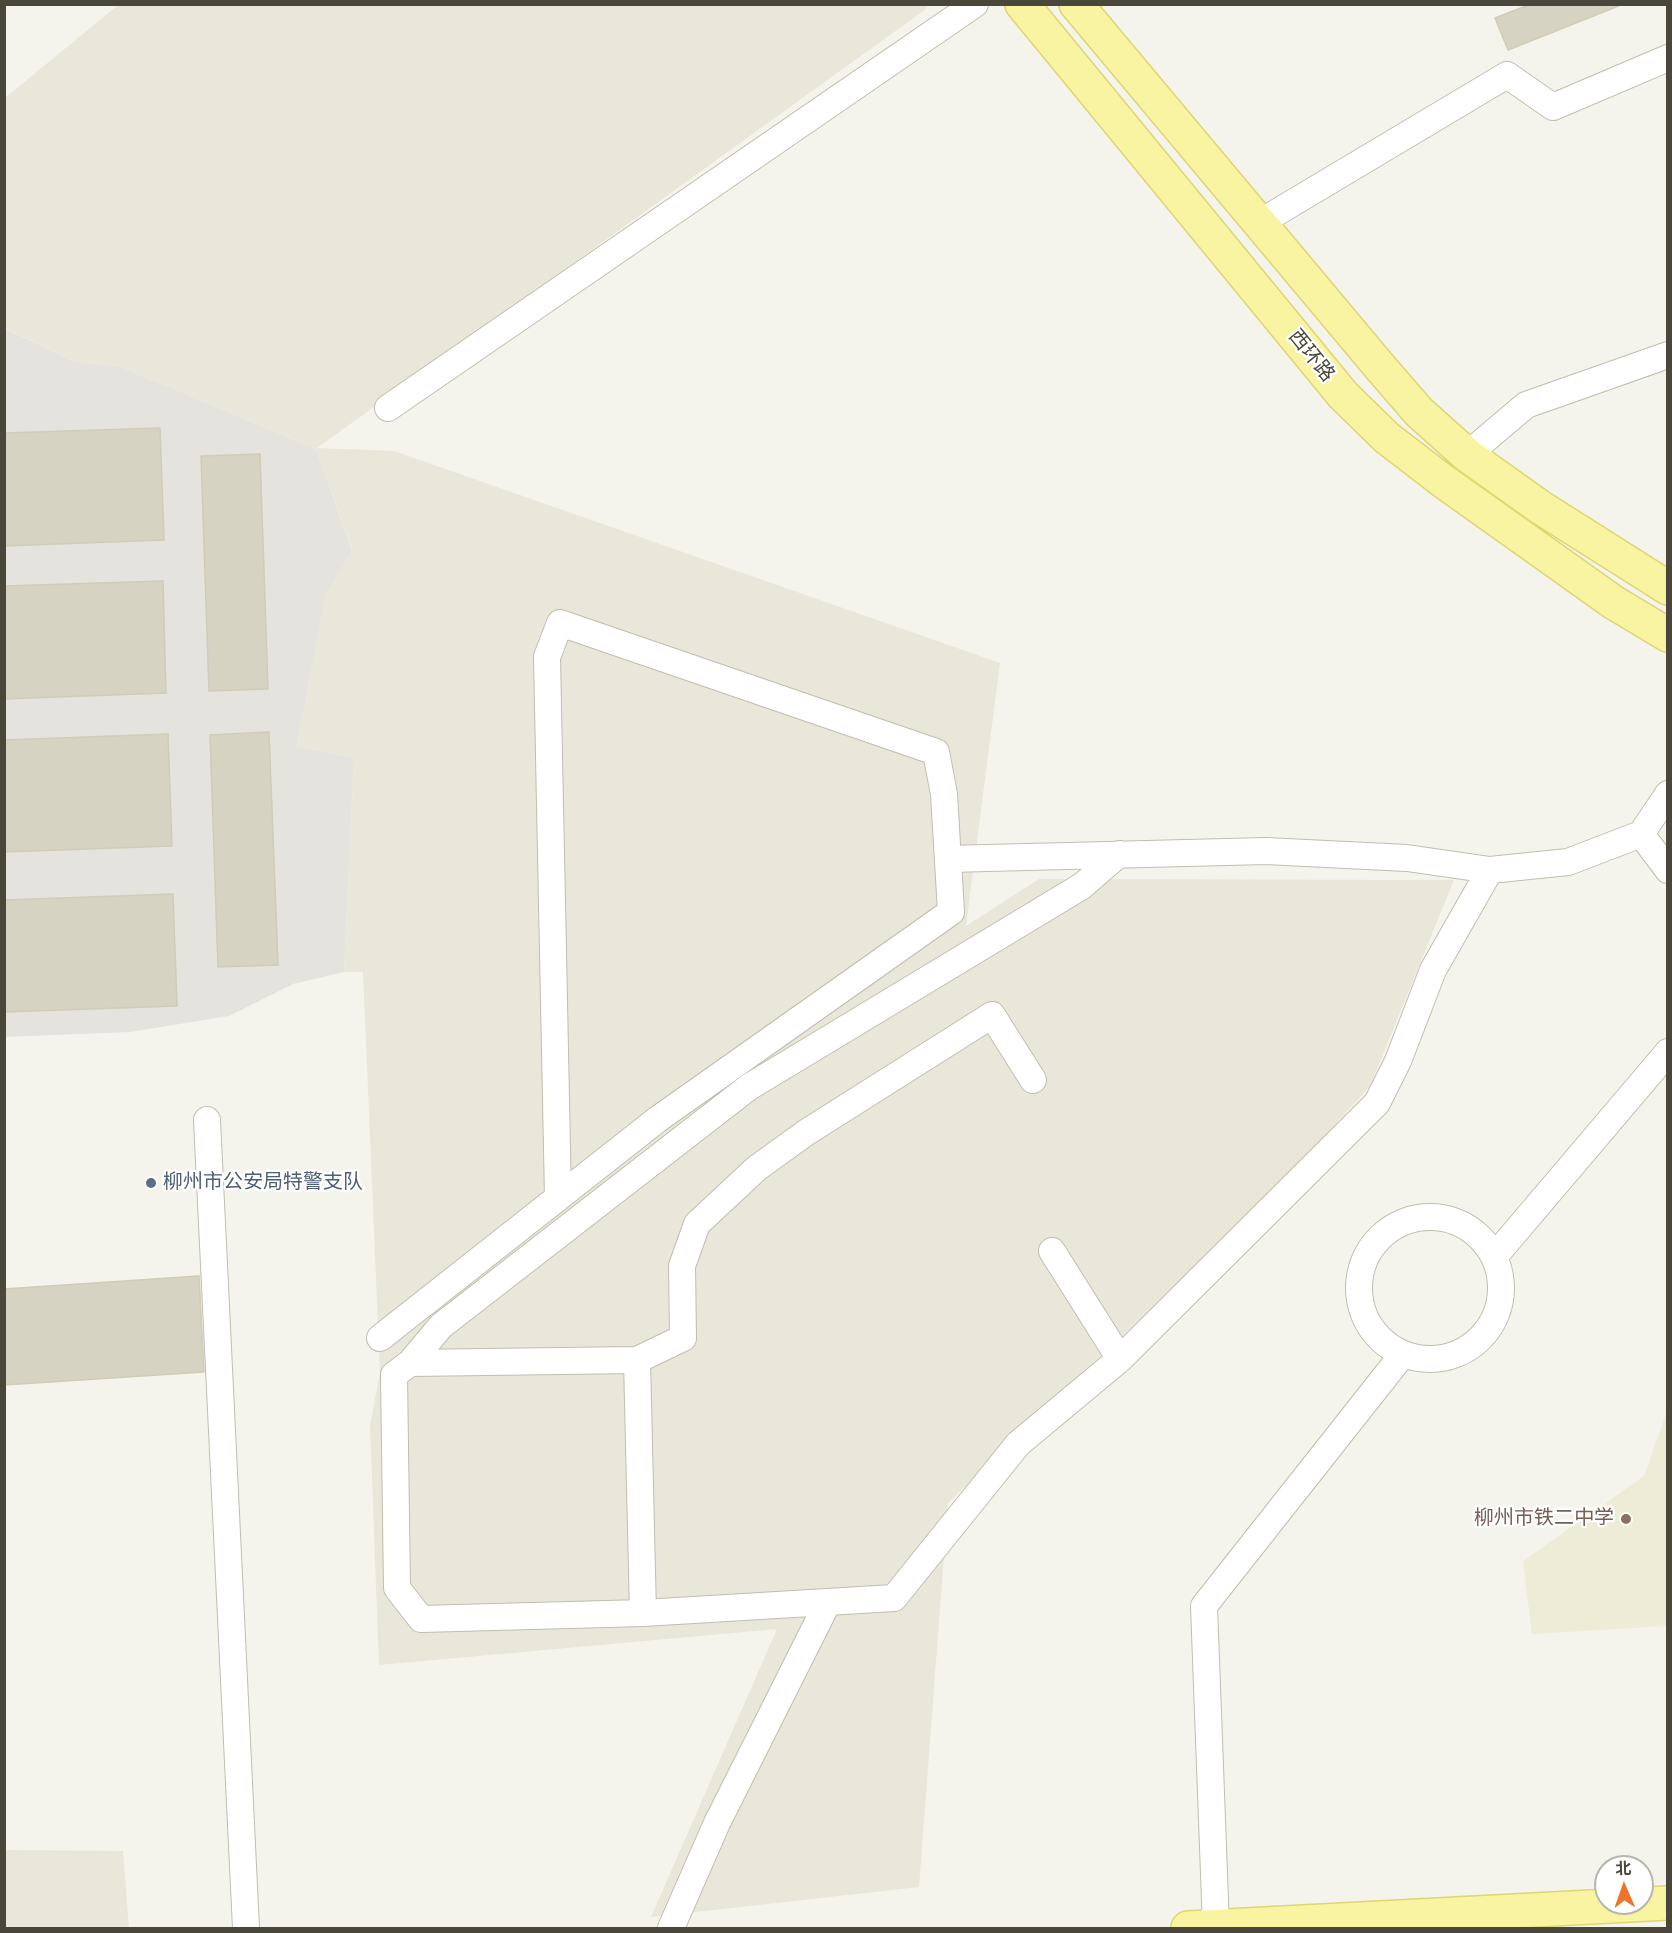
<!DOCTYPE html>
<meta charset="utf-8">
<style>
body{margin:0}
#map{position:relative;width:1672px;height:1933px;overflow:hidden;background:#f5f4ec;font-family:"Space Grotesk","Noto Sans SC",sans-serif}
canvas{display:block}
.frame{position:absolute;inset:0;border:6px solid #49473a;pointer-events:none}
.north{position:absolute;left:1594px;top:1855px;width:60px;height:60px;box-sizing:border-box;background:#fff;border:2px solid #b6b5b0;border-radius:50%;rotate:358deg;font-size:16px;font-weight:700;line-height:24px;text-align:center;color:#49473a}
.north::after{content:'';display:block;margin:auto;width:21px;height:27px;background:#ed752b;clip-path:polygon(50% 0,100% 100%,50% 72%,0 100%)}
</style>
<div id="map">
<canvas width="1672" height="1933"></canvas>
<div class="frame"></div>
<div class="north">北</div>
</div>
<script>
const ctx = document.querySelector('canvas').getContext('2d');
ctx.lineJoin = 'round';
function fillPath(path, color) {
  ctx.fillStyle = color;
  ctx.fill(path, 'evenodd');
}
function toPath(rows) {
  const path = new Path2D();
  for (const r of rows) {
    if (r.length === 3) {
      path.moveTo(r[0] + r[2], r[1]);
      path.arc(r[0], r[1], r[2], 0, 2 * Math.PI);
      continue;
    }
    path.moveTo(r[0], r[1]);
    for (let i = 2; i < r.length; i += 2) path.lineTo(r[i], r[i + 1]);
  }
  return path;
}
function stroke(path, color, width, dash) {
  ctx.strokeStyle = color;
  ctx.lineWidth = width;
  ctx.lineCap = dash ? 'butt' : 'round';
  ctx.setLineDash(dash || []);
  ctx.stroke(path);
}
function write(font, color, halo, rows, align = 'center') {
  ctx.font = font + ' "Space Grotesk","Noto Sans SC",sans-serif';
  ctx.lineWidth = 4.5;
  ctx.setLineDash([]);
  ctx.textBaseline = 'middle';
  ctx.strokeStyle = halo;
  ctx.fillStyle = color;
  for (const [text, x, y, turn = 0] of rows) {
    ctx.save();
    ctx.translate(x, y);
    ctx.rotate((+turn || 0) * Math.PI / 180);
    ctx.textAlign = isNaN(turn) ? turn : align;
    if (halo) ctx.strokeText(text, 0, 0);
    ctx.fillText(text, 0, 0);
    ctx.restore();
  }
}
fillPath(toPath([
 [118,5,927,5,926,9,317,448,394,451,1000,663,966,926,1039,879,1454,880,1370,1086,1284,1181,948,1503,919,1887,651,1917,777,1629,379,1665,370,1425,380,1373,363,972,344,972,354,758,297,746,326,595,352,549,316,449,119,366,76,362,5,328,5,98],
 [5,1850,123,1851,129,1928,5,1928]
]), '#e9e7da');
fillPath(toPath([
 [4,328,76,362,119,366,316,449,352,550,326,595,297,746,354,758,344,972,293,984,229,1016,130,1032,5,1037]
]), '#e5e3dd');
fillPath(toPath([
 [1667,1411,1667,1626,1532,1634,1523,1561,1644,1476]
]), '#edecd7');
const building = toPath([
 [1531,4,1620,4,1621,5,1508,50,1495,18,1531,4],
 [160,428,164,540,4,546,4,433,160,428],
 [260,454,268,689,209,691,201,456,260,454],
 [163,581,166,693,4,699,4,586,163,581],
 [269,732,278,965,218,967,210,735,269,732],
 [168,734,172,846,4,852,4,740,168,734],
 [173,894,177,1006,4,1012,4,900,173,894],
 [199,1276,204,1372,4,1385,4,1289,199,1276]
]);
fillPath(building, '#d6d3c2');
stroke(building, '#d1ccb6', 1.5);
const minor = toPath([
 [1259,223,1507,75,1553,107,1668,58],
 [388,408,975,4],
 [1467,455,1526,405,1668,355],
 [1641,834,1668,870],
 [1119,854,1082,886,749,1087,441,1326,410,1363,394,1375,397,1588,421,1619,643,1613,894,1598,1018,1444,1120,1359,1377,1103,1398,1061,1433,970,1490,870],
 [948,859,1266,851,1407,858,1490,870,1568,862,1641,834,1668,794],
 [207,1120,246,1928],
 [1430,1288,71],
 [1052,1251,1120,1359],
 [1494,1257,1668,1052],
 [380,1338,658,1119,951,912,944,794,936,752,560,623,547,657,558,1198],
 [637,1360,643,1613],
 [410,1363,637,1360,683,1338,682,1266,697,1224,757,1168,807,1132,992,1015,1033,1080],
 [1216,1927,1204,1606,1403,1354],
 [671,1928,717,1823,828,1602]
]);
const major = toPath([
 [1022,4,1343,395,1387,438,1443,481,1613,602,1668,635],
 [1076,4,1380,367,1419,412,1467,455,1540,507,1668,588],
 [1188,1928,1668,1903]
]);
stroke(minor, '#c0beaf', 28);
stroke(major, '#ded671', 36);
stroke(minor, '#fff', 26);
stroke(major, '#f9f4a2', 33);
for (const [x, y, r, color] of [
 [151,1183,6,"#5c6f8a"],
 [1626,1519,6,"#8d6e63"]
]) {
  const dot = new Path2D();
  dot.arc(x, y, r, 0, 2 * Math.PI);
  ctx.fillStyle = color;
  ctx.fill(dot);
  stroke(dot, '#fff', 2);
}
write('20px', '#49473a', '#fff', [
 ["西环路",1311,356,51]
]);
write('20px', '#4e5e75', '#fff', [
 ["柳州市公安局特警支队",163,1183]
], 'left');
write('20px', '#785e54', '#fff', [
 ["柳州市铁二中学",1614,1519]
], 'right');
</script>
